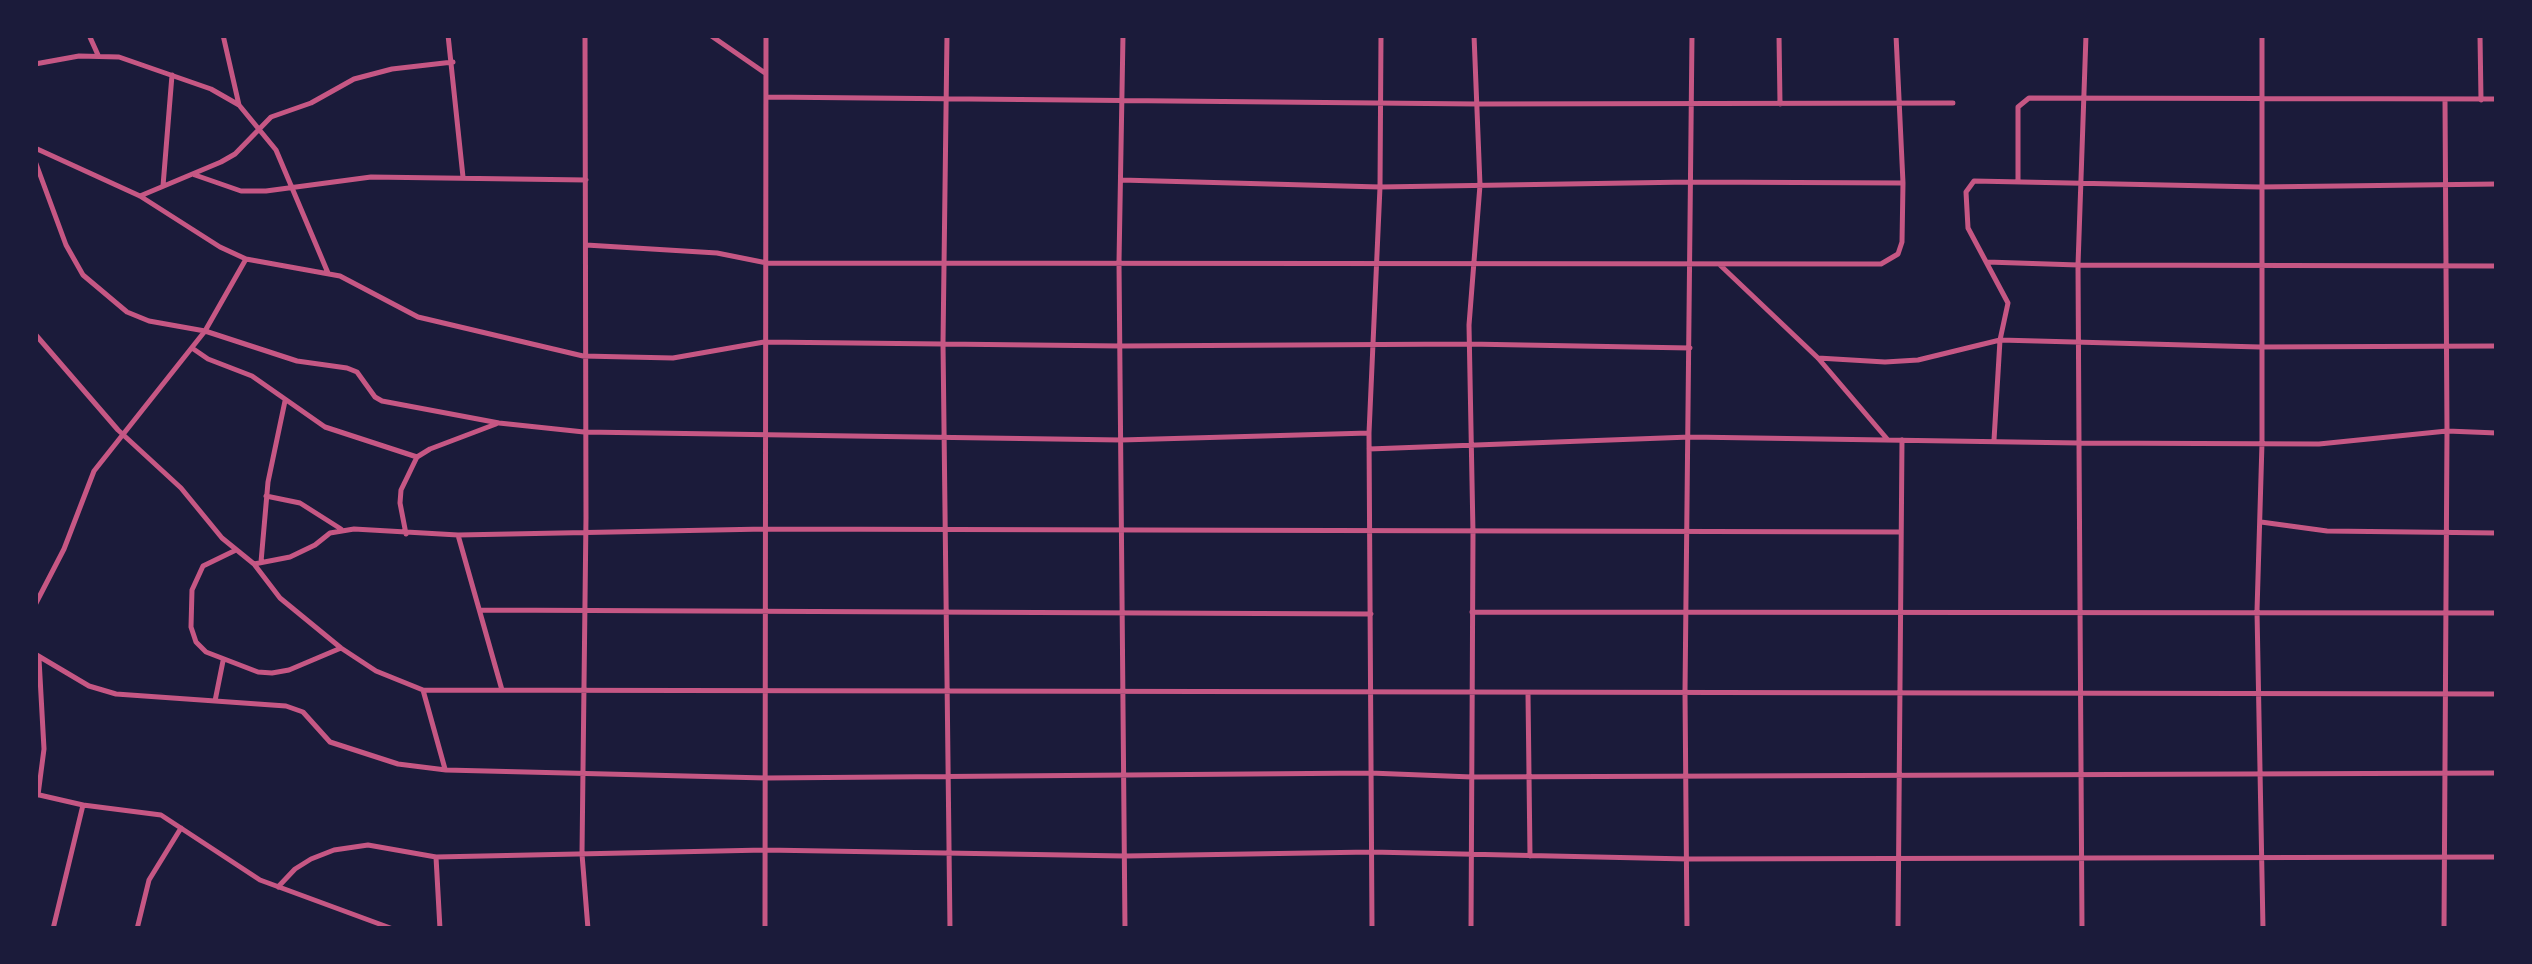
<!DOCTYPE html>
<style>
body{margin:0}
#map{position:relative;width:2532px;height:964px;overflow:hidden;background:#1b1b3a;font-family:"Fira Sans",sans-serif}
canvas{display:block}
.frame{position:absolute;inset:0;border:38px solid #1b1b3a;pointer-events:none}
</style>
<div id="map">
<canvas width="2532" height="964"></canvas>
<div class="frame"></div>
</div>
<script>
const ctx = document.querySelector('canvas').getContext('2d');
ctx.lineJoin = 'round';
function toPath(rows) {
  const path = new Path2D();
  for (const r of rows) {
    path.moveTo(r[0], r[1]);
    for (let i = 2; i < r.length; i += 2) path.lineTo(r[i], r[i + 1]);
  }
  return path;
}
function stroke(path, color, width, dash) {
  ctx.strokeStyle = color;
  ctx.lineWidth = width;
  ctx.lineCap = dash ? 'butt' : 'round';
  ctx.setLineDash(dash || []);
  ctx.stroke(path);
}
stroke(toPath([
 [89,35,98,55],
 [223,35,239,105],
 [448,35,463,177],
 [585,35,586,517,582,854,588,929],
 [710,35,765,73],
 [947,35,943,343,950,929],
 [1123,35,1119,262,1125,929],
 [1779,35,1780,104],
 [2262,35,2262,443,2257,611,2263,929],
 [2480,35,2481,100],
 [35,64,79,56,119,57,211,89,239,105,276,150,328,273],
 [766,97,1477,104,1953,103],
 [35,148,140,196,220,247,246,259,340,276,418,317,583,356,673,358,764,342,1121,346,1468,344,1690,348],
 [35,161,66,245,83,275,127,312,149,321,205,331,297,361,347,368,357,372,375,397,382,401,499,423,584,432,1121,440,1369,433],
 [195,175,241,191,266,191,371,177,586,180],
 [1121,180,1380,187,1690,182,1903,183],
 [2018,181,2018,107,2029,98,2497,99],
 [163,186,172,75],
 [140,196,221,162,235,154,271,117,311,103,354,79,392,69,453,62],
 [586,245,717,253,767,263,1881,264,1898,254,1902,242,1903,183,1896,35],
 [1987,262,2078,265,2497,266],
 [1720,265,1818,358,1888,440],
 [35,334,118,430,181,488,222,538,254,564,280,598,341,648,376,671,423,690,2497,694],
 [192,348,208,359,252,376,325,427,417,457],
 [1818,358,1885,362,1918,360,2000,340,2260,347,2497,346],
 [1994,440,2000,340,2008,303,1968,228,1966,192,1974,181,2260,187,2497,184],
 [1369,449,1690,437,2079,443,2078,265,2086,35],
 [266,496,300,503,341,529],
 [2261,522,2327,531,2497,533],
 [406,534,400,503,401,490,417,457,430,449,496,424],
 [458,535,502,690],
 [236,550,203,566,192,590,191,627,196,642,206,652,258,672,272,673,289,670,341,648],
 [261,562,268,482,285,401],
 [254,564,290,557,315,545,330,533,354,529,458,535,766,529,1901,532],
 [35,605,64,549,94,471,205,331,246,259],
 [480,610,1371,614],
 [1472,612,2497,613],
 [35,654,89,686,116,694,286,706,303,712,330,742,398,764,446,770,766,778,1370,773,1472,777,2497,773],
 [423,690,445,769],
 [1528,694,1530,856],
 [215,701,223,661],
 [35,794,83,805,161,815,260,880,393,929],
 [38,795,44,749,39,659],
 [436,857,440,929],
 [278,887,295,869,311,859,334,850,368,845,436,857,765,850,1125,856,1371,852,1688,859,2497,857],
 [53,929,83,805],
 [137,929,149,880,181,828],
 [765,929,766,35],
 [1372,929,1369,433,1380,187,1381,35],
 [1471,929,1473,533,1469,325,1480,185,1474,35],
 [1687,929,1685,692,1692,35],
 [1898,929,1902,440],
 [2082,929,2079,443,2319,444,2447,431,2497,433],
 [2444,929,2447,431,2445,100]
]), '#c65784', 5);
</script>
